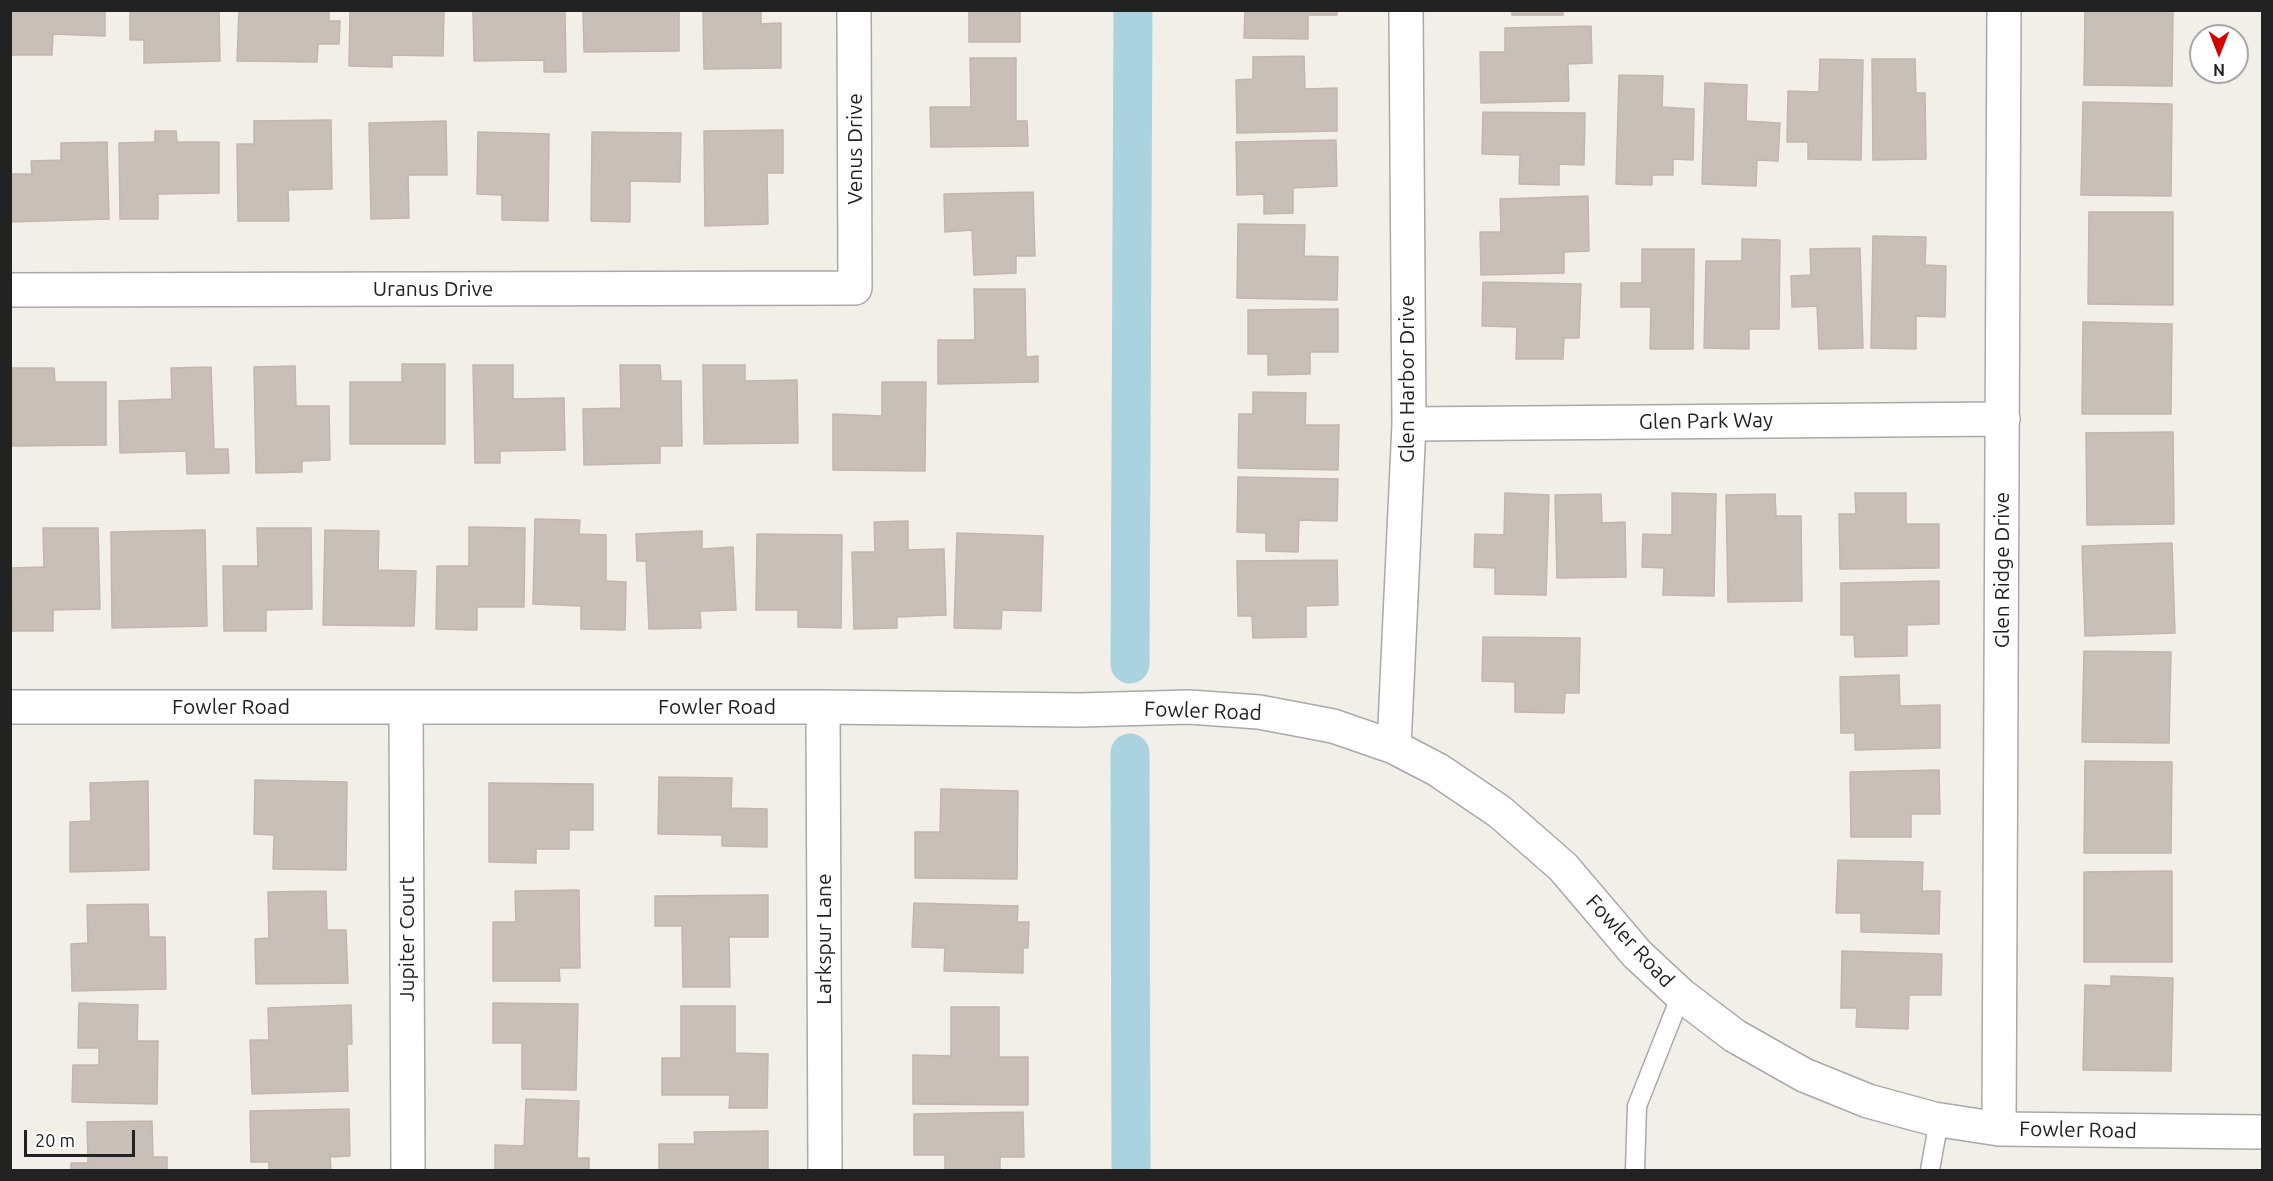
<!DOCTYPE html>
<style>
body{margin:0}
#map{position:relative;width:2273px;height:1181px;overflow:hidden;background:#f2efe9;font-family:Ubuntu,sans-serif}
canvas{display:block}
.frame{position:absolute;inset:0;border:12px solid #222;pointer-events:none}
.north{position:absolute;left:2189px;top:24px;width:60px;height:60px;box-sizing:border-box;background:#fff;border:2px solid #a7a7a7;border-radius:50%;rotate:180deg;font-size:16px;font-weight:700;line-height:24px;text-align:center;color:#222}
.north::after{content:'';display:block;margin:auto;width:21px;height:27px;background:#d40000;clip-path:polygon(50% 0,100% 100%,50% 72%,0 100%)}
.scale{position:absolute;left:24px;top:1130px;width:111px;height:27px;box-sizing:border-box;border:3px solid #222;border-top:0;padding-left:8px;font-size:18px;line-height:21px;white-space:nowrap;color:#222;-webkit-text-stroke:4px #fff;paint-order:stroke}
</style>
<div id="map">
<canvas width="2273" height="1181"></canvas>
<div class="frame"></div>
<div class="north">N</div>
<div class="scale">20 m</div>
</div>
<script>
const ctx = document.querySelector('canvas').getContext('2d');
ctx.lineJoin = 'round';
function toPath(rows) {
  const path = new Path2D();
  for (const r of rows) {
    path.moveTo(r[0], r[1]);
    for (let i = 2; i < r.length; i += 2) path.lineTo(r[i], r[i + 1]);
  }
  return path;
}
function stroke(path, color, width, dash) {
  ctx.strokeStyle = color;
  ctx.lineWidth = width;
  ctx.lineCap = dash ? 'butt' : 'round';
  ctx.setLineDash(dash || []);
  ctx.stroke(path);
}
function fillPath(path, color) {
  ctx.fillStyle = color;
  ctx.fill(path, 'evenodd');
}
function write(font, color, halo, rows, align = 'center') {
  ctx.font = font + ' Ubuntu,sans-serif';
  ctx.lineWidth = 5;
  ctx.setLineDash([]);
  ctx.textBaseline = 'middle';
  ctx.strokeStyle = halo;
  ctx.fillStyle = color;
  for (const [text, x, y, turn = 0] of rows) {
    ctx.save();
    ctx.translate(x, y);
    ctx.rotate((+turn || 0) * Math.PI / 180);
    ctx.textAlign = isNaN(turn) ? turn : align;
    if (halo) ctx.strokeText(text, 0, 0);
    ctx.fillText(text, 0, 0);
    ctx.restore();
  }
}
stroke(toPath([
 [1130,664,1133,10],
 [1130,753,1131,1170]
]), '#aad3df', 39);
const building = toPath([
 [10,10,105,10,105,36,53,34,52,55,10,55,10,10],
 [130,10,219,10,220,61,144,63,144,40,130,40,130,10],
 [239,10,329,10,329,21,340,21,339,44,318,44,317,62,237,61,239,10],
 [350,10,444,10,443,56,392,55,392,67,349,66,350,10],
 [473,10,565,10,566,72,544,72,544,60,474,61,473,10],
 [583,10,679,10,679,51,584,52,583,10],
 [703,10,761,10,761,24,781,23,781,68,704,69,703,10],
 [969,10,1020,10,1020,42,969,42,969,10],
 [1245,10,1337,10,1337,15,1308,15,1308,39,1244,38,1245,10],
 [1512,10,1563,10,1563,15,1512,15,1512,10],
 [2085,10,2173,10,2172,86,2084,85,2085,10],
 [1591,26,1592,63,1568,64,1569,101,1481,103,1480,52,1505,52,1505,28,1591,26],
 [1304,56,1305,89,1337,88,1337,131,1237,133,1236,80,1253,79,1253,57,1304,56],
 [970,58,1016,58,1016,121,1027,121,1028,146,931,147,930,107,971,107,970,58],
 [1820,59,1863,60,1861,160,1808,159,1808,142,1787,142,1788,91,1819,92,1820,59],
 [1872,59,1915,59,1916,93,1925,93,1926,159,1873,160,1872,59],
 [1619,75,1663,76,1662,107,1694,109,1693,160,1673,159,1673,175,1652,175,1652,185,1616,184,1619,75],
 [1705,83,1747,85,1746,121,1780,123,1778,161,1757,160,1756,186,1702,184,1705,83],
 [2083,102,2172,104,2171,196,2081,195,2083,102],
 [1483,112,1585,113,1584,165,1559,164,1559,185,1519,184,1520,155,1482,154,1483,112],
 [331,120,332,189,288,190,289,221,238,221,237,144,254,144,254,121,331,120],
 [446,121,447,175,408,175,409,218,371,219,369,123,446,121],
 [783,130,783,173,767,173,768,224,705,226,704,131,783,130],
 [155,131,176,131,177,142,219,142,219,193,158,194,158,219,120,219,119,143,155,142,155,131],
 [478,132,549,134,548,221,502,220,502,195,477,194,478,132],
 [592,132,681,133,680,182,630,181,630,222,591,221,592,132],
 [1336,140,1337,186,1293,188,1293,213,1264,214,1264,194,1237,195,1236,142,1336,140],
 [107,142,109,219,10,222,10,174,32,174,31,161,61,160,61,143,107,142],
 [1033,192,1035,256,1016,256,1016,273,974,275,972,230,945,232,944,194,1033,192],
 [1588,196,1589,251,1564,252,1564,273,1481,275,1480,232,1501,232,1500,199,1588,196],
 [2089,212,2173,212,2173,305,2088,304,2089,212],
 [1238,224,1305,225,1304,256,1338,257,1337,300,1237,298,1238,224],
 [1873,236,1926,237,1925,265,1946,266,1945,317,1916,316,1916,349,1871,348,1873,236],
 [1742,239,1780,240,1779,329,1749,329,1749,349,1704,348,1706,261,1742,261,1742,239],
 [1860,248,1863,348,1819,349,1817,306,1792,307,1791,276,1811,275,1810,249,1860,248],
 [1642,249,1694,249,1693,349,1650,349,1651,307,1621,307,1621,283,1642,283,1642,249],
 [1483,282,1581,284,1579,338,1564,338,1563,359,1516,359,1517,327,1482,326,1483,282],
 [974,289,1025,289,1026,357,1038,356,1038,382,938,384,938,340,975,340,974,289],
 [1338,309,1338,352,1310,352,1310,374,1268,375,1268,354,1248,354,1248,310,1338,309],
 [2083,322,2172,324,2171,414,2082,414,2083,322],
 [402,364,445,364,445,444,350,444,350,382,402,382,402,364],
 [473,365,513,365,513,399,564,398,565,450,500,451,500,463,475,463,473,365],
 [620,365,660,365,661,381,681,381,682,446,660,446,660,463,584,465,583,409,621,408,620,365],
 [703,365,745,365,745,381,797,380,798,443,704,444,703,365],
 [295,366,296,406,329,406,330,460,302,461,302,472,256,473,254,367,295,366],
 [211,367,214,449,228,449,229,473,187,474,186,451,120,453,119,401,172,399,171,368,211,367],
 [12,368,54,368,55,382,106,382,106,445,12,446,12,368],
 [882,382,926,382,925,471,833,470,833,414,882,416,882,382],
 [1253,392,1306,393,1305,425,1339,425,1338,470,1238,468,1239,414,1253,414,1253,392],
 [2173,432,2174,524,2087,525,2086,433,2173,432],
 [1238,477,1338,479,1337,521,1299,520,1298,552,1266,551,1266,533,1237,532,1238,477],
 [1505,493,1549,495,1546,595,1495,594,1495,568,1474,567,1475,534,1504,535,1505,493],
 [1672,493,1716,494,1714,596,1663,595,1664,568,1642,567,1643,534,1672,535,1672,493],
 [1855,493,1906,493,1906,524,1939,524,1939,568,1840,569,1839,514,1856,514,1855,493],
 [1601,494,1602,523,1625,522,1626,577,1557,578,1555,495,1601,494],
 [1775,494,1776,516,1801,516,1802,601,1728,602,1726,495,1775,494],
 [535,519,580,520,579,534,606,535,606,581,626,582,625,630,581,629,581,606,533,604,535,519],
 [908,521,908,550,944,549,946,615,897,617,897,628,854,629,852,552,875,552,874,522,908,521],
 [469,527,525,528,524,607,477,607,477,630,436,629,437,566,469,566,469,527],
 [43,528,98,528,100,609,53,610,53,631,12,631,11,568,44,567,43,528],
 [257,528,311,528,312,609,266,610,266,631,224,631,223,566,258,566,257,528],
 [205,530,207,626,112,628,111,532,205,530],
 [325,530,379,531,378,570,416,571,414,626,323,625,325,530],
 [702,531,702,549,733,547,736,610,700,611,701,628,649,629,646,561,637,561,636,534,702,531],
 [957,533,1043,536,1041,611,1002,610,1001,629,954,628,957,533],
 [757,534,842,535,841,628,798,627,798,610,756,610,757,534],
 [2172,543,2175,633,2085,636,2082,546,2172,543],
 [1337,560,1338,605,1306,606,1306,637,1253,638,1252,616,1238,616,1237,561,1337,560],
 [1939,581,1939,624,1907,625,1907,656,1855,657,1854,635,1841,635,1841,583,1939,581],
 [1483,637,1580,638,1579,693,1565,693,1564,713,1515,712,1515,682,1482,681,1483,637],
 [2084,651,2171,652,2169,743,2082,742,2084,651],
 [1899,675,1900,706,1940,705,1940,748,1855,750,1855,733,1841,733,1840,677,1899,675],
 [2085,761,2172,762,2171,853,2084,853,2085,761],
 [1939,770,1940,814,1911,814,1911,837,1851,837,1850,772,1939,770],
 [659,777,732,778,731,808,767,809,767,847,722,846,722,835,658,834,659,777],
 [255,780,347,782,346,870,273,869,274,835,254,834,255,780],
 [148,781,149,870,70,872,70,822,91,821,90,783,148,781],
 [489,783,593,784,593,830,569,830,569,849,536,849,536,863,489,862,489,783],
 [941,789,1018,791,1017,879,915,878,915,832,940,832,941,789],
 [1838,860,1923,862,1922,891,1940,891,1939,934,1861,932,1861,913,1836,913,1838,860],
 [2172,871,2172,962,2084,962,2084,872,2172,871],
 [579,890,580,968,559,968,560,981,493,981,493,922,516,922,515,891,579,890],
 [326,891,327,930,346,930,348,983,256,984,255,939,269,938,268,892,326,891],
 [768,895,768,937,729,937,730,987,683,987,682,926,655,926,655,896,768,895],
 [914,903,1018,906,1017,922,1029,922,1028,948,1023,948,1023,973,944,971,945,948,912,947,914,903],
 [148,904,149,937,165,937,166,989,72,991,71,944,88,943,87,905,148,904],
 [1842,951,1942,954,1941,995,1909,995,1908,1029,1856,1027,1857,1008,1841,1008,1842,951],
 [2111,976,2173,978,2171,1071,2083,1070,2085,985,2111,986,2111,976],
 [79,1003,138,1005,137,1041,158,1041,157,1104,72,1102,73,1065,99,1065,99,1048,78,1048,79,1003],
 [493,1003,578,1004,576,1090,522,1089,522,1043,493,1043,493,1003],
 [351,1005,352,1044,347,1044,348,1091,252,1094,250,1040,269,1040,268,1008,351,1005],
 [681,1006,735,1006,735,1053,768,1054,767,1108,729,1108,730,1095,662,1095,662,1058,681,1058,681,1006],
 [951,1007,999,1007,999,1057,1028,1057,1028,1105,913,1104,913,1055,951,1056,951,1007],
 [526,1099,579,1101,577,1158,589,1158,589,1170,495,1170,495,1145,524,1146,526,1099],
 [349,1109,350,1156,330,1157,331,1170,269,1170,269,1162,251,1162,250,1111,349,1109],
 [1023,1112,1024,1157,1000,1157,1000,1170,945,1170,945,1155,914,1155,914,1114,1023,1112],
 [152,1121,153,1157,167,1157,167,1170,71,1170,71,1163,88,1163,87,1122,152,1121],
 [768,1131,768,1170,659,1170,659,1144,695,1144,694,1132,768,1131]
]);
fillPath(building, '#c7bfb8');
stroke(building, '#c4b6ab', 1.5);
const lane = toPath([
 [1635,1170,1637,1106,1681,995],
 [1930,1170,1939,1120]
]);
const street = toPath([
 [10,290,855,288,854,10],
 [1409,424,2003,419],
 [10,707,823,707,1080,710,1189,707,1259,712,1333,726,1394,747,1438,770,1500,812,1563,867,1637,954,1681,995,1735,1036,1804,1075,1868,1101,1934,1119,1999,1129,2262,1132],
 [406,707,408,1170],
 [823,707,825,1170],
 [1394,747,1409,424,1406,10],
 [1999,1129,2004,10]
]);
stroke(lane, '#a9a9a9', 21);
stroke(street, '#a9a9a9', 36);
stroke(lane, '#fff', 18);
stroke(street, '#fff', 33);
write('21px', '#222', '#fff', [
 ["Venus Drive",855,149,-90],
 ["Uranus Drive",433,289],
 ["Glen Harbor Drive",1407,379,-90],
 ["Glen Park Way",1706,421,-1],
 ["Glen Ridge Drive",2002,570,-90],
 ["Fowler Road",231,707],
 ["Fowler Road",717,707],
 ["Fowler Road",1203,711,2],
 ["Jupiter Court",407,939,-90],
 ["Larkspur Lane",824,939,-90],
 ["Fowler Road",1630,941,47],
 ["Fowler Road",2078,1130,1]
]);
</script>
